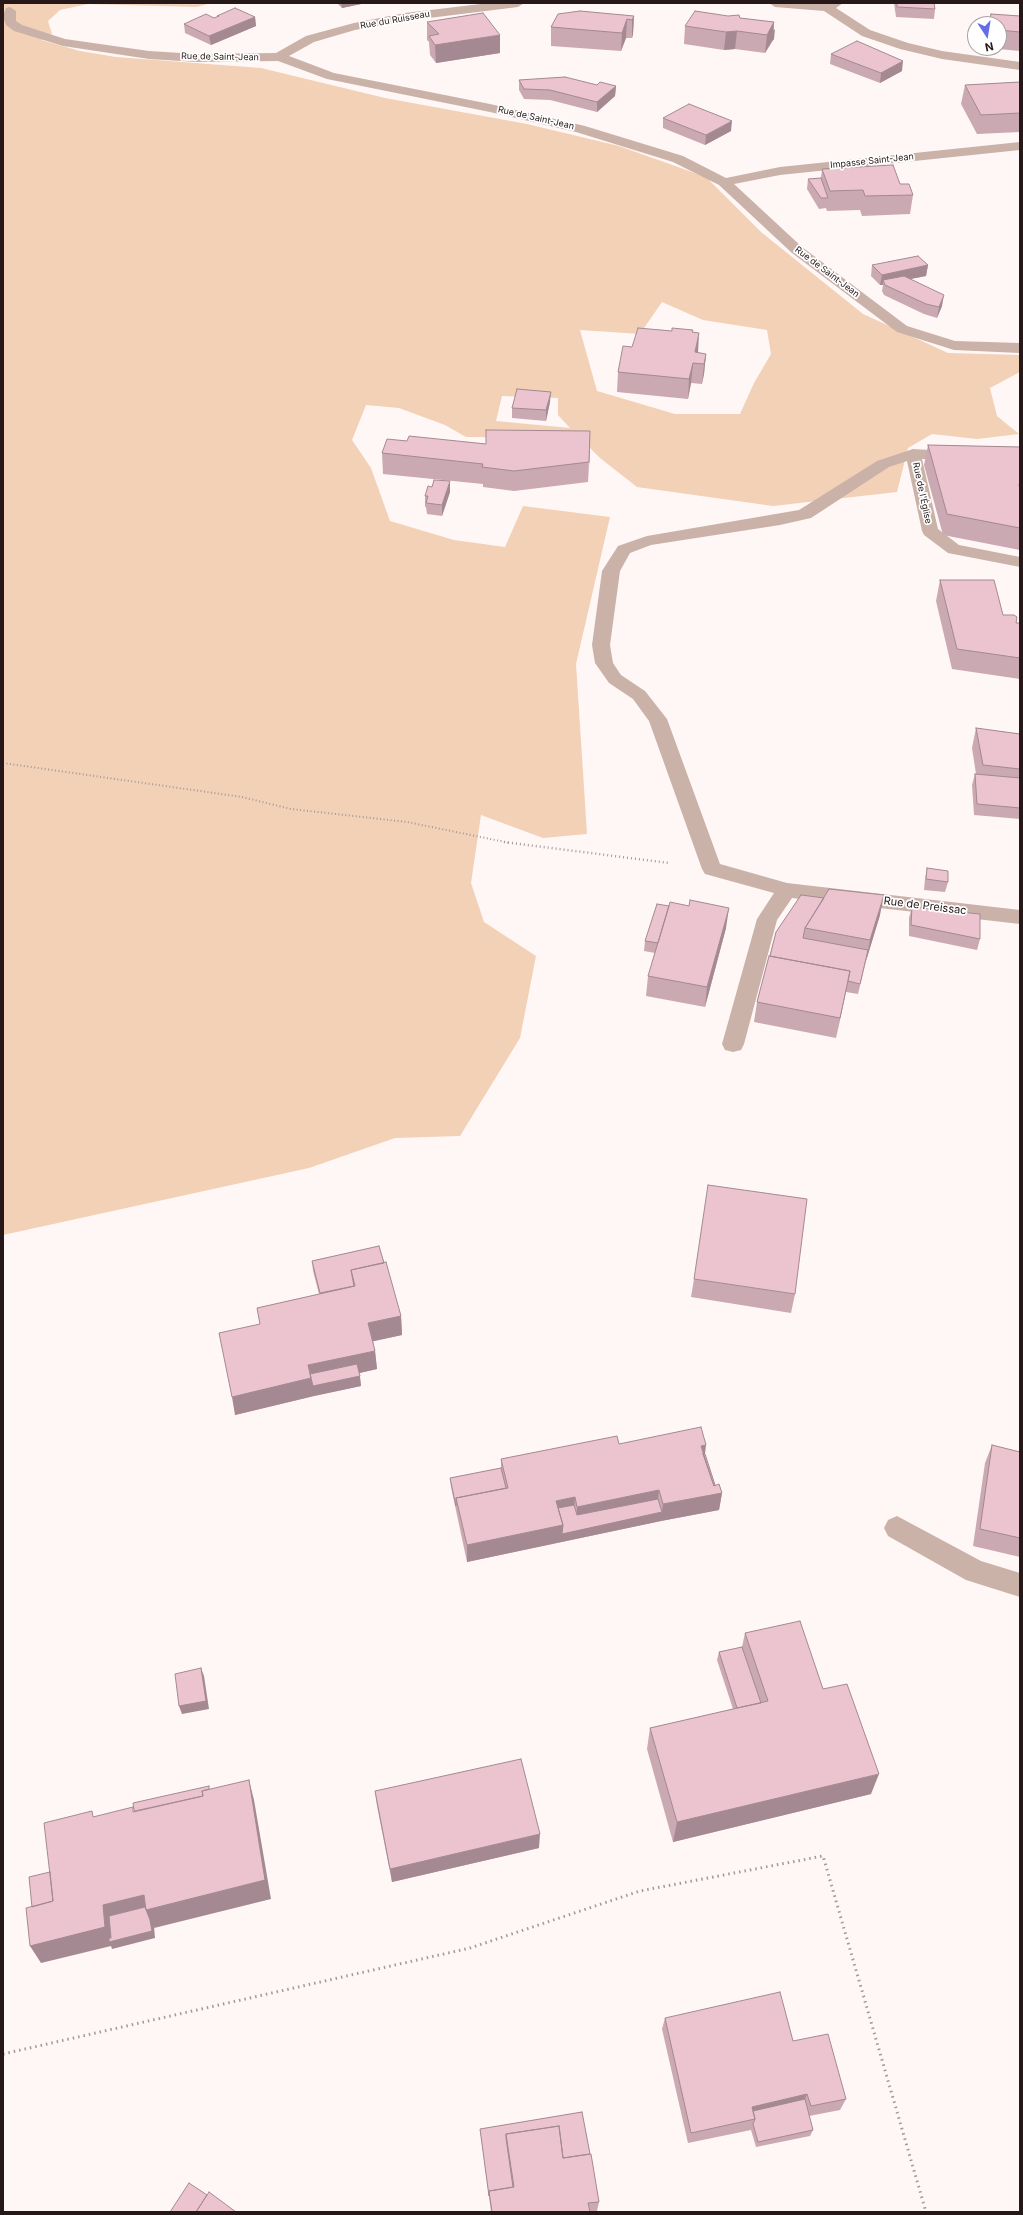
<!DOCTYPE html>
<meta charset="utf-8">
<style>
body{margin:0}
#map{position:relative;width:1023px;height:2215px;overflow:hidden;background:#fff6f6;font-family:Inter,sans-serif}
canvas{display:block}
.frame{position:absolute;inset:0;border:4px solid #261818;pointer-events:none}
.north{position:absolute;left:967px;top:16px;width:40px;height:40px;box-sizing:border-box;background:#fff;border:1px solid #a8a3a3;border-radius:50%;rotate:168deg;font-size:11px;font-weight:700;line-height:16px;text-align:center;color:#261818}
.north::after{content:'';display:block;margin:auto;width:14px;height:18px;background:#646ee6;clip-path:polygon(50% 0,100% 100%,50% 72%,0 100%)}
</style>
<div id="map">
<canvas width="1023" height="2215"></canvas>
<div class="frame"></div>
<div class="north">N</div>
</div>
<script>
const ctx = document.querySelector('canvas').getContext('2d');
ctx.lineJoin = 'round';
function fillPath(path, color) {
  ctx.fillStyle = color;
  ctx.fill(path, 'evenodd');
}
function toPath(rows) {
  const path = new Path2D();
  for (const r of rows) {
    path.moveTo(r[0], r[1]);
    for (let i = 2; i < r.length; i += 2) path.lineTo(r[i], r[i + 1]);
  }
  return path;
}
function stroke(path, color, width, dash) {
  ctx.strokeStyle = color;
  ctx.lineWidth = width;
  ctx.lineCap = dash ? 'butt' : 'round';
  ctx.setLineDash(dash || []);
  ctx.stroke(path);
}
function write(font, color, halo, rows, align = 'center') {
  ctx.font = font + ' Inter,sans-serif';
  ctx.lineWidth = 3.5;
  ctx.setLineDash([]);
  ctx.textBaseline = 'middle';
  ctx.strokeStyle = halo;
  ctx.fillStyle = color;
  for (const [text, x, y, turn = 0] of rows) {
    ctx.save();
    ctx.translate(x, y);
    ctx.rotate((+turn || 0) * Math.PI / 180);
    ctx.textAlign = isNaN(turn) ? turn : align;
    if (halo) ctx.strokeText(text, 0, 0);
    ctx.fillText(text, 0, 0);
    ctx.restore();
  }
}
fillPath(toPath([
 [3,3,211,3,197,7,88,4,60,10,48,21,52,34,41,40,80,51,116,57,261,68,385,98,527,124,619,146,706,177,761,232,863,314,948,353,1020,355,1020,372,990,388,997,416,1019,434,977,439,932,434,908,448,897,492,773,506,637,487,600,458,580,438,466,437,445,425,399,408,366,405,352,440,371,468,390,521,454,540,505,547,523,506,610,517,576,664,587,834,543,838,481,815,471,883,484,922,536,956,520,1038,460,1136,395,1138,309,1168,3,1235],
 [662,302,703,320,767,330,771,354,754,383,740,414,675,414,597,391,580,330,640,334],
 [502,396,558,398,558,415,570,428,496,421]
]), '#f2d1b7');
stroke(toPath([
 [3,763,242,797,291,809,407,822,510,843]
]), '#a49999', 2, [1, 2.5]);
stroke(toPath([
 [504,842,669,863]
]), '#a49999', 2.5, [1, 3]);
stroke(toPath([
 [3,2054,470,1948,640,1891,823,1856,926,2212]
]), '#a49999', 3, [1.5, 4]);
fillPath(toPath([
 [489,3,524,3,518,7,405,21,355,30,314,42,289,56,334,73,490,104,585,126,683,156,726,178,780,167,1020,142,1020,150,780,175,734,184,802,247,907,326,955,341,1020,343,1020,353,954,350,897,332,792,253,719,185,673,162,576,132,490,112,327,79,278,61,197,62,149,59,63,46,14,31,6,25,3,16,6,8,10,7,16,11,16,21,22,25,65,39,149,51,197,54,276,53,306,36,354,23,405,13,489,3],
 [769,3,843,3,836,8,870,30,908,43,942,51,1020,62,1020,70,942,59,900,49,862,36,824,11,775,7,769,3],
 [913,449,963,452,965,455,963,458,957,460,922,459,938,529,959,545,1020,557,1020,567,948,553,924,535,922,531,907,461,889,467,811,518,780,525,651,545,630,553,620,571,610,645,613,663,621,675,645,691,667,719,720,864,787,883,1020,910,1020,924,792,898,777,920,744,1044,741,1050,733,1052,725,1050,722,1044,757,919,774,893,705,874,702,869,649,721,633,699,609,683,595,663,592,645,602,571,618,546,647,536,799,510,877,461,913,449],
 [897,1516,981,1561,1020,1573,1020,1597,966,1580,888,1536,884,1528,888,1520,897,1516]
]), '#cab2a9');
fillPath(toPath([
 [337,3,366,3,342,8],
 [894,3,934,3,935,9,934,19,896,17],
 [991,14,1020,16,1020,51,988,48,999,48,999,24,988,24],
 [217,16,255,17,256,26,211,45,185,33,184,24,214,18,217,17],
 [634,16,633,34,632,38,626,38,621,51,551,46,551,27],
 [740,18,774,22,774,39,765,53,735,49,724,50,684,44,685,26],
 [427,22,500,53,436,63,430,55,429,42,427,40],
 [831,54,902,71,880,83,830,64],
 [519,80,616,86,615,96,597,112,550,100,524,99,519,90],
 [1020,82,1020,132,977,134,961,104,965,85],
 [663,118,731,131,705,145,663,128],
 [822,169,900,184,913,195,910,214,862,216,860,210,827,211,826,208,819,209,807,189,808,179,821,178],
 [872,265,928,265,926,276,910,279,942,306,937,318,924,314,884,295,882,291,883,285,880,285,871,276],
 [692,332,698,353,706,354,704,374,702,384,691,383,688,399,617,392,618,372,632,347],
 [550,402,546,421,512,418,512,408],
 [590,431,588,482,514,491,483,487,483,484,383,474,382,453,407,441,486,444],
 [928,445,1020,447,1020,550,943,535,924,465],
 [450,492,442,516,427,514,426,507,425,507,425,496],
 [940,580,1003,615,1016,623,1020,623,1020,679,952,669,936,601],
 [976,728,1020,734,1020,819,974,815,972,785,975,774,976,774,972,748],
 [927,868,948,882,945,892,924,890,925,879],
 [912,907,980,939,977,950,909,936,909,918],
 [880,915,866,961,858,994,846,992,836,1038,754,1022,757,1002,776,932],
 [726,928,705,1007,646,996,648,976,655,953,644,951,645,941],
 [379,1246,401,1316,402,1335,373,1341,375,1351,377,1369,359,1373,361,1386,314,1396,235,1415,260,1324,257,1308,319,1294,313,1271,312,1261],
 [694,1279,795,1294,791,1313,691,1297],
 [619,1444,705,1454,715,1485,722,1493,719,1510,661,1521,467,1562,451,1487,450,1478,501,1468,501,1459],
 [992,1445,1020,1452,1020,1557,973,1546,985,1463],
 [745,1633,823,1689,871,1794,673,1842,647,1749,650,1728,733,1709,717,1660,719,1652,742,1647],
 [375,1791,539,1848,392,1882,377,1806],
 [665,2018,793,2041,846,2099,840,2110,809,2116,813,2130,810,2136,756,2147,751,2130,688,2143,662,2029],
 [582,2112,599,2202,597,2211,591,2212,491,2212,480,2129]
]), '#caa9b3');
fillPath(toPath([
 [341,3,366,3,342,8],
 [634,16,633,34,632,38,632,20],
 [255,17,256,26,211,45,209,36],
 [627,19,626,38,621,51,622,33],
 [774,22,772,41,765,53,767,35],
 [775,29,774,39,772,41,773,31],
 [737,31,735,49,724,50,726,32],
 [500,35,500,53,436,63,435,45],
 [903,61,902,71,880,83,881,73],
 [616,86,615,96,597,112,597,102],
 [732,121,731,131,705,145,706,135],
 [928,265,926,276,885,284,883,280,883,285,880,285,882,275],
 [944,295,942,306,937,318,939,307],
 [699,333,698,353,695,352],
 [706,354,704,374,702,384,704,364],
 [693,363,691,383,688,399,689,379],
 [551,392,550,402,546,421,546,410],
 [590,431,590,452,588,482,589,462],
 [450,481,450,492,442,516,442,505],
 [884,895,880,915,866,961,870,940],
 [729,908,726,928,705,1007,707,987],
 [850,971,846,991,836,1038,840,1018],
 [401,1316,402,1335,370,1342,368,1323],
 [375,1351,377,1369,312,1384,360,1376,361,1386,314,1396,235,1415,232,1397,308,1365],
 [706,1445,704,1463,701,1446],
 [659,1490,657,1508,576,1524,577,1507],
 [722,1493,719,1510,661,1521,467,1562,467,1545,563,1525,662,1512,663,1504],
 [575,1497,574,1514,558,1517,556,1501],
 [201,1668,204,1676,209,1709,182,1714,179,1706],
 [879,1774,871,1794,673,1842,677,1822],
 [249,1780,254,1800,271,1899,154,1928,154,1926,155,1938,112,1949,111,1946,41,1963,30,1946,103,1905],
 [540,1834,539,1848,392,1882,390,1869],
 [807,2094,802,2105,751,2117,752,2107]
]), '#a48992');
const building = toPath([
 [897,3,934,3,935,9,897,7,897,3],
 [235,8,255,17,209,36,184,24,206,14,214,18,219,16,217,16,235,8],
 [580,11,634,16,632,20,627,19,622,33,551,27,558,14,580,11],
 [695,11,728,16,739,15,740,18,774,22,767,35,737,31,726,32,685,26,695,11],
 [483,13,500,35,435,45,429,36,439,34,427,22,483,13],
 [991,14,1020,16,1020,32,999,30,999,24,989,24,991,14],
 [857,41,903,61,881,73,831,54,857,41],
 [565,77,597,85,600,82,616,86,597,102,550,90,524,89,519,80,565,77],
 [1020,82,1020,113,981,115,965,85,1020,82],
 [689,104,732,121,706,135,663,118,689,104],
 [893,165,900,184,909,184,913,195,865,196,863,190,830,191,822,169,893,165],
 [821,178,828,198,821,198,808,179,821,178],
 [918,256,928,265,882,275,872,265,918,256],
 [904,276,944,295,939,307,926,304,885,285,883,280,904,276],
 [638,328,672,331,672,328,693,330,692,332,699,333,695,352,706,354,704,364,693,363,689,379,618,372,623,346,632,347,638,328],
 [517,389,551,392,546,410,512,408,517,389],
 [486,430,590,431,589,462,514,471,482,467,483,464,382,453,387,439,407,441,409,436,486,444,486,430],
 [928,445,1020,447,1020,484,1019,484,1020,491,1020,528,947,514,928,445],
 [434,480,450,481,442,505,426,503,428,496,425,496,428,486,432,487,434,480],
 [940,580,994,580,1003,615,1014,615,1017,617,1016,623,1020,623,1020,658,957,649,940,580],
 [976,728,1020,734,1020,769,983,765,976,728],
 [975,774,1020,778,1020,808,977,804,975,774],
 [927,868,948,871,948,882,926,879,927,868],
 [829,889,884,895,870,940,805,928,829,889],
 [801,895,824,898,805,928,803,938,868,950,860,984,848,981,850,971,770,956,776,932,801,895],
 [690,900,729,908,707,987,648,976,670,902,689,906,690,900],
 [657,904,669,906,658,943,645,941,657,904],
 [912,907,980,914,980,939,911,925,912,907],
 [769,956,850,971,840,1018,757,1002,769,956],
 [708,1185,807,1199,795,1294,694,1279,708,1185],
 [379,1246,384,1263,351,1270,354,1286,320,1293,312,1261,379,1246],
 [386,1262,401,1316,368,1323,375,1351,308,1365,311,1378,232,1397,219,1333,260,1324,257,1308,355,1286,351,1270,386,1262],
 [357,1364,360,1376,313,1386,310,1374,357,1364],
 [701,1427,706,1445,701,1446,714,1486,719,1484,722,1493,663,1504,659,1490,577,1507,575,1497,556,1501,563,1525,467,1545,456,1498,508,1488,501,1459,617,1436,619,1444,701,1427],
 [992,1445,1020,1452,1020,1538,980,1529,992,1445],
 [703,1454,705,1454,715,1485,714,1486,703,1454],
 [501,1468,506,1488,456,1498,456,1506,450,1478,501,1468],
 [658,1499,662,1512,562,1534,563,1525,558,1508,574,1505,577,1515,658,1499],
 [800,1621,823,1689,847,1684,879,1774,677,1822,650,1728,768,1701,745,1633,800,1621],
 [742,1647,761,1703,737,1708,719,1652,742,1647],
 [201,1668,206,1701,179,1706,175,1674,201,1668],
 [521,1759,540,1834,390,1869,375,1791,521,1759],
 [249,1780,265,1880,146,1910,144,1895,103,1905,105,1927,30,1946,26,1908,53,1901,44,1823,92,1811,93,1817,133,1807,133,1812,203,1796,202,1791,249,1780],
 [209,1786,209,1789,202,1791,203,1796,135,1811,134,1810,133,1803,209,1786],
 [50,1872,53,1901,32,1907,29,1877,50,1872],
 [145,1907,150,1920,152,1931,109,1942,109,1938,111,1938,109,1916,145,1907],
 [780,1992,793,2041,828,2034,846,2099,811,2106,807,2094,752,2107,755,2119,691,2133,665,2018,780,1992],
 [805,2099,813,2130,758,2142,753,2124,755,2119,753,2111,805,2099],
 [582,2112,590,2154,563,2158,559,2126,506,2134,506,2138,513,2187,489,2191,489,2196,480,2129,582,2112],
 [559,2126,563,2158,591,2154,599,2202,588,2203,590,2212,492,2212,489,2191,514,2187,506,2134,559,2126],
 [189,2183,207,2195,196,2212,170,2212,189,2183],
 [209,2192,236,2212,196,2212,209,2192]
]);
fillPath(building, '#ebc4d0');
stroke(building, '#a48992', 1);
write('9px', '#261818', '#fff', [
 ["Rue du Ruisseau",395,20,-10],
 ["Rue de Saint-Jean",220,57,1],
 ["Rue de Saint-Jean",536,118,13],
 ["Impasse Saint-Jean",872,161,-6],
 ["Rue de Saint-Jean",827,272,37],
 ["Rue de l'Église",922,493,78]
]);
write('11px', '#261818', '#fff', [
 ["Rue de Preissac",925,906,7]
]);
</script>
